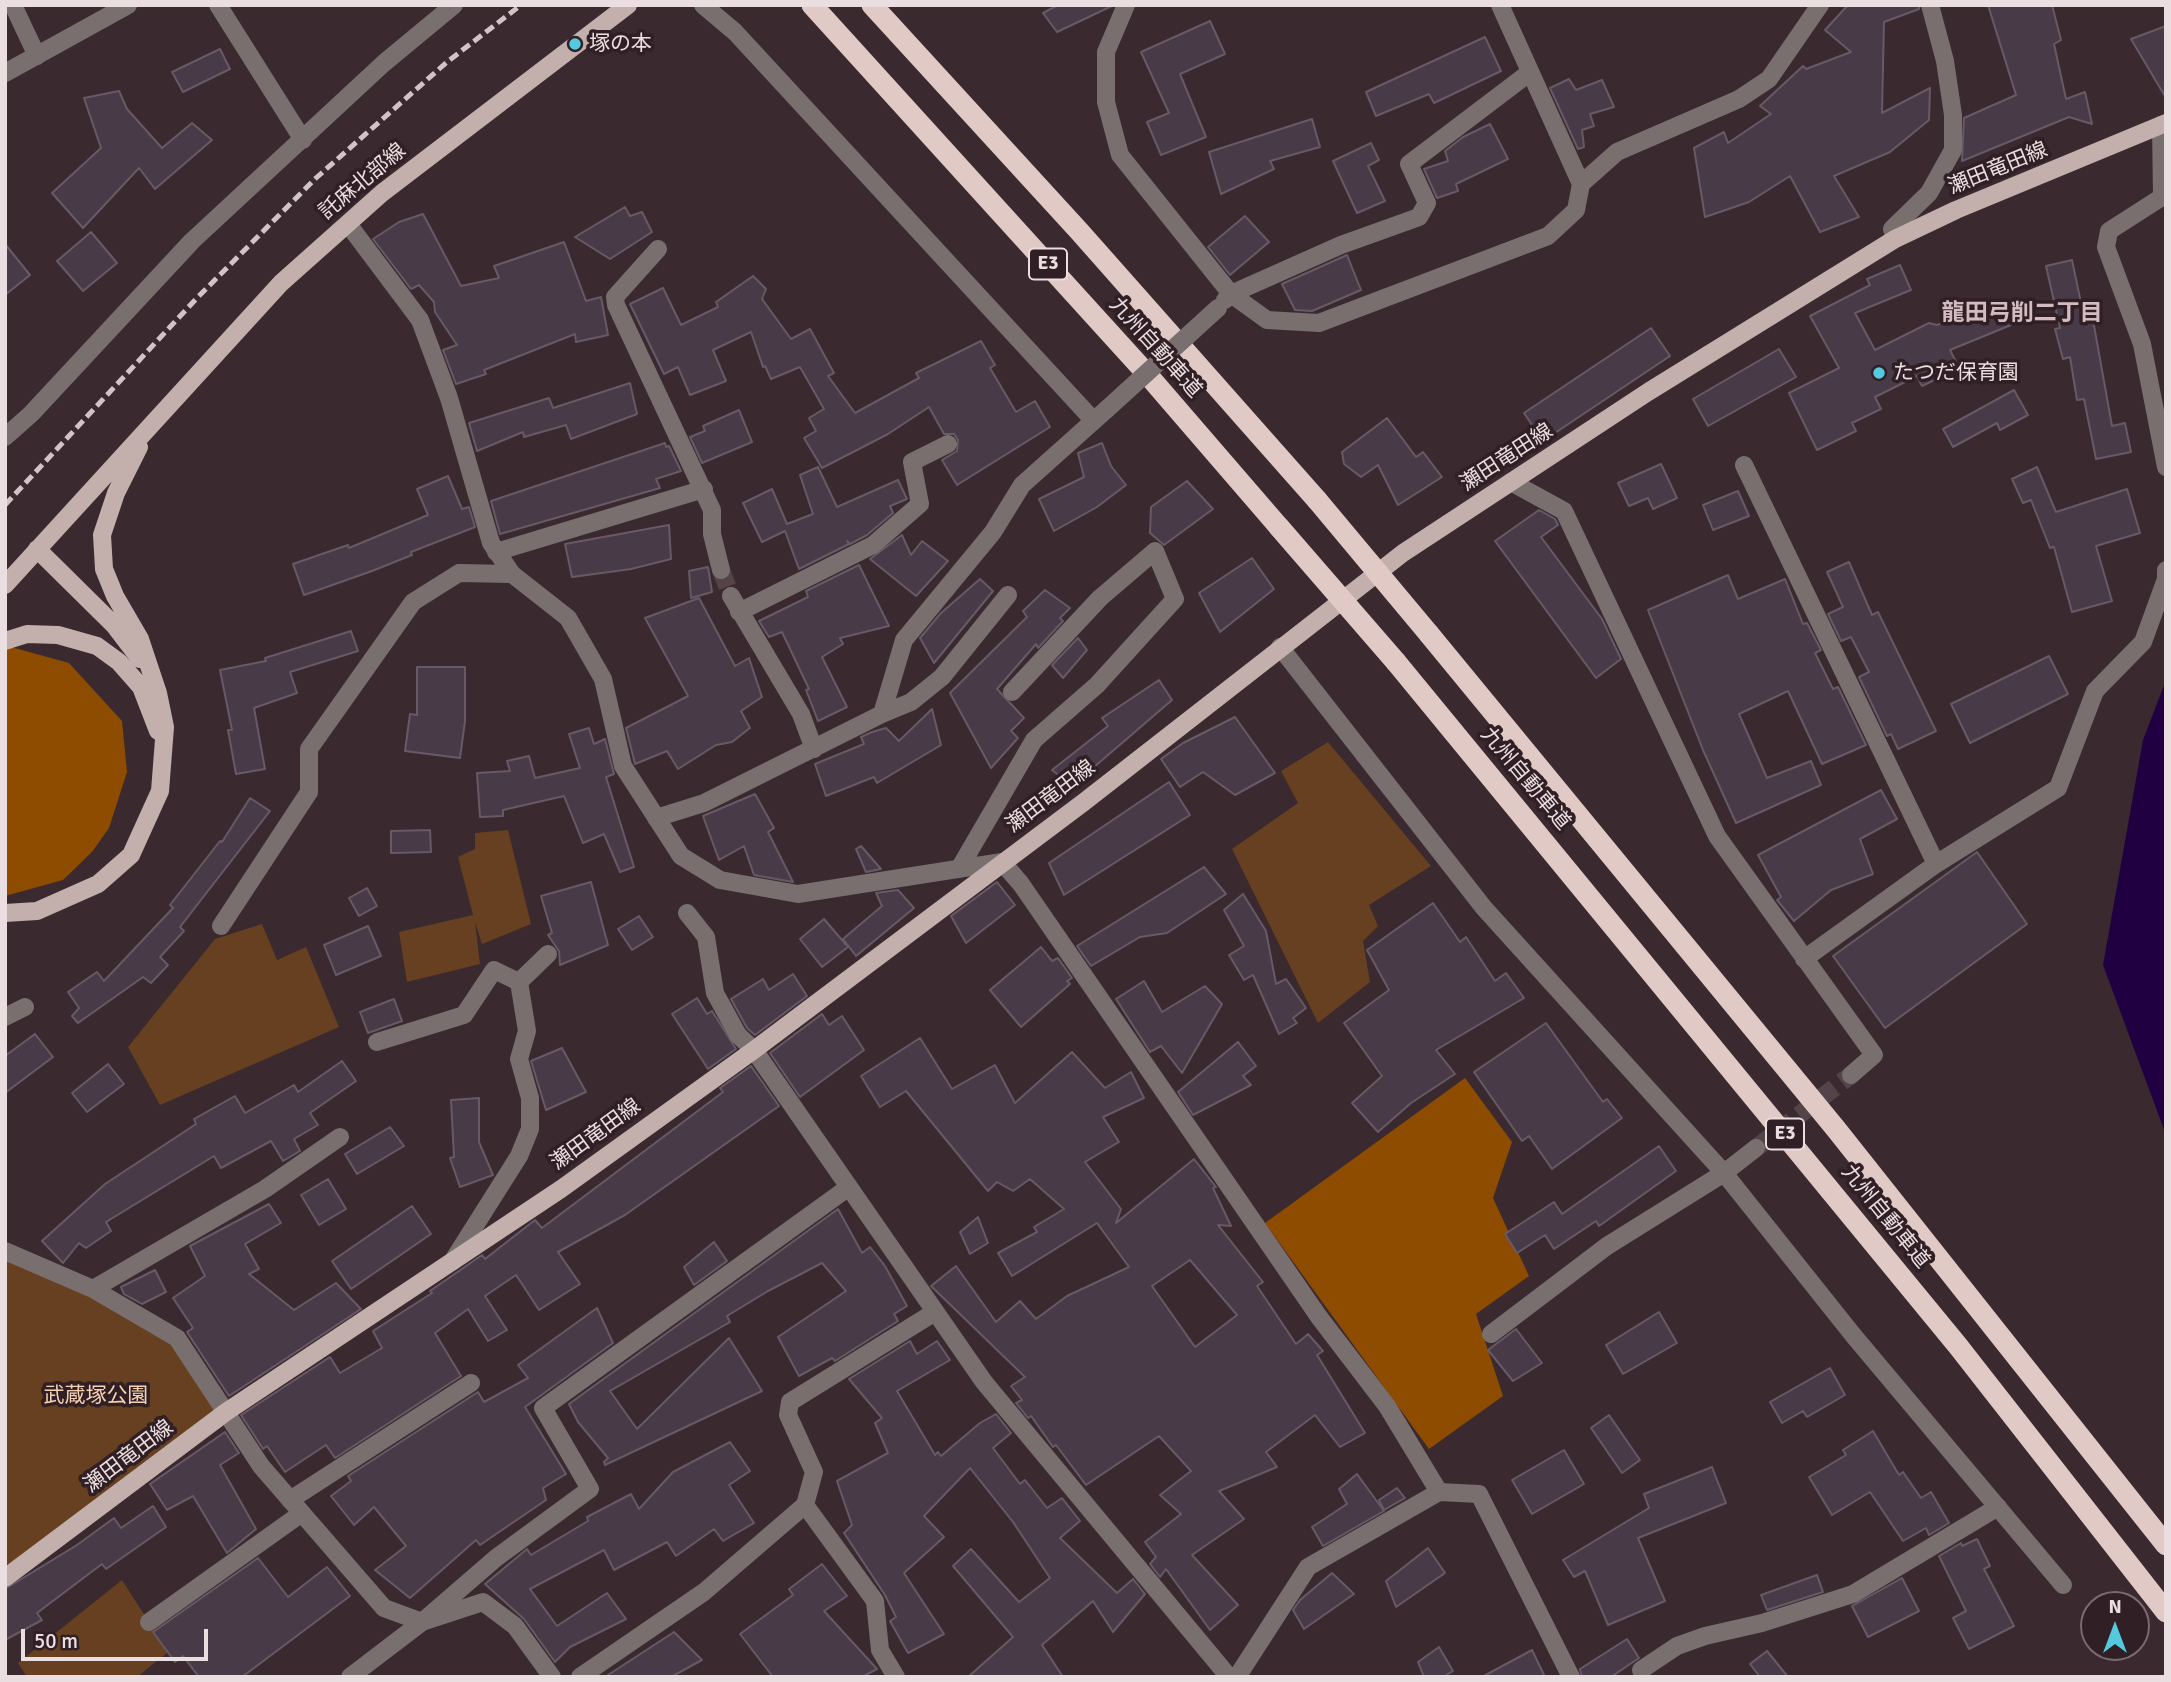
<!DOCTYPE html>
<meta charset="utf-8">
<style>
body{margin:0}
#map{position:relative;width:2171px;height:1682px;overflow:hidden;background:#3a292e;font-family:Signika,sans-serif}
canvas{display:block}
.frame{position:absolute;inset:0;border:7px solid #eadee1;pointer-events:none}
.north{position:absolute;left:2080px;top:1591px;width:70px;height:70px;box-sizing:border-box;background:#301f24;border:2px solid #7a6b70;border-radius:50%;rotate:0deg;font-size:19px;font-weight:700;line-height:28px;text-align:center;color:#eadee1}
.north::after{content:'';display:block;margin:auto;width:24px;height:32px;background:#55cadf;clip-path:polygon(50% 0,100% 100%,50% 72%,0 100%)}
.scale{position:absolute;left:21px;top:1629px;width:187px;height:32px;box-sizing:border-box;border:4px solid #eadee1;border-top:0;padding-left:9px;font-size:21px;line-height:24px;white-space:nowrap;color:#eadee1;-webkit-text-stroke:5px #301f24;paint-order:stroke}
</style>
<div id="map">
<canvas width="2171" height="1682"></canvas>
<div class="frame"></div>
<div class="north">N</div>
<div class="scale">50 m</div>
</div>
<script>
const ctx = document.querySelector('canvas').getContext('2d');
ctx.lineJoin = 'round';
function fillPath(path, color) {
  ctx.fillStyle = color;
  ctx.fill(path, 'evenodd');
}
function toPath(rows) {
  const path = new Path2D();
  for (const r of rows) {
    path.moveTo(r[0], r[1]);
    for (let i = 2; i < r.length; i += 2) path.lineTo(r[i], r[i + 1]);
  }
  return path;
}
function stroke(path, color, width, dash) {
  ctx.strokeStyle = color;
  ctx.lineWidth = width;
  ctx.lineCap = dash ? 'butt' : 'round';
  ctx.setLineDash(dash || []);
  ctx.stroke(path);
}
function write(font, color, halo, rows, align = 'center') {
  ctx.font = font + ' Signika,"Noto Sans JP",sans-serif';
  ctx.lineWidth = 7;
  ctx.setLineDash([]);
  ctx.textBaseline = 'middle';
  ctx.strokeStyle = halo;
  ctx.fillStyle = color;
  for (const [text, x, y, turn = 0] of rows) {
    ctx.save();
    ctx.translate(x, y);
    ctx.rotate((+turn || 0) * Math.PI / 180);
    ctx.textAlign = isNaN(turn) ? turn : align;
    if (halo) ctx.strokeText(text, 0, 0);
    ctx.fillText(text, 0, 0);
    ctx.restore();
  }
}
fillPath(toPath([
 [1328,742,1431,866,1369,905,1378,926,1363,941,1370,982,1318,1023,1232,849,1298,803,1281,771],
 [508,830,531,924,482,944,475,922,480,964,407,982,399,932,473,915,458,857,475,849,475,833],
 [262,924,277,960,306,947,339,1027,160,1105,128,1047,215,939],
 [5,1251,177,1338,226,1412,5,1578],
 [122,1580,168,1652,137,1677,27,1677,18,1663]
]), '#664020');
fillPath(toPath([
 [11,647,69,663,122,721,127,772,109,828,92,852,63,880,5,896,5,650],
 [1465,1078,1512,1142,1493,1198,1529,1276,1476,1314,1503,1396,1429,1449,1265,1223]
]), '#8e4c00');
fillPath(toPath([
 [2166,680,2166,1135,2103,965,2143,740]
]), '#210042');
const building = toPath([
 [1058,5,1114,5,1057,32,1043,13,1058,5],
 [1848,5,1919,5,1919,9,1884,22,1882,113,1930,88,1929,120,1890,152,1834,176,1859,217,1820,232,1790,176,1749,202,1705,217,1694,148,1724,132,1728,143,1771,114,1760,106,1803,66,1806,69,1851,52,1825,30,1848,5],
 [1988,5,2052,5,2061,40,2054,44,2066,99,2085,92,2092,124,2069,117,1962,161,1964,118,2016,95,1988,5],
 [1210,21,1225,54,1180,74,1206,137,1161,155,1147,122,1169,113,1141,52,1210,21],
 [2166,26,2166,98,2131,39,2166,26],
 [1485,37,1501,71,1434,103,1429,94,1376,116,1366,92,1485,37],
 [220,49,230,69,183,92,172,72,220,49],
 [1569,79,1576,90,1602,80,1614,107,1590,114,1594,126,1582,130,1584,147,1578,149,1550,88,1569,79],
 [119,91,127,109,162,148,192,123,212,140,155,189,139,168,83,228,52,193,101,148,84,98,119,91],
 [1312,119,1320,147,1270,161,1274,169,1221,194,1209,152,1312,119],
 [1490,124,1508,159,1456,184,1458,191,1437,198,1424,169,1448,161,1445,151,1463,137,1490,124],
 [1371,143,1379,160,1368,166,1385,201,1357,213,1333,161,1371,143],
 [625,207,630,216,642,212,652,232,610,259,575,237,625,207],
 [423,214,461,286,499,278,494,266,564,242,586,301,601,297,608,335,576,342,575,334,484,370,486,374,456,384,443,350,457,345,435,312,434,302,419,285,411,289,373,239,399,222,423,214],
 [1245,216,1269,242,1230,275,1208,247,1245,216],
 [91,232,117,263,83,291,57,261,91,232],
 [5,244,30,275,5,295,5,244],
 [1347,255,1361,290,1312,311,1295,310,1282,284,1347,255],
 [2072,260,2085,322,2093,320,2112,426,2125,423,2131,452,2096,459,2084,399,2077,400,2070,357,2063,359,2055,329,2060,328,2046,266,2072,260],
 [1900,265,1911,290,1855,313,1875,350,1929,323,1937,325,2001,302,2011,325,1950,350,1959,368,1922,386,1917,376,1875,397,1881,409,1852,423,1856,431,1817,450,1789,393,1839,368,1810,316,1870,285,1867,279,1900,265],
 [753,276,766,289,762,299,791,339,810,329,834,373,828,376,855,413,919,378,916,373,981,341,995,365,990,368,1016,412,1035,401,1050,427,957,485,942,460,957,451,958,440,954,434,944,434,929,407,888,434,822,468,804,438,816,431,809,418,824,409,800,367,771,379,765,366,763,367,751,332,713,350,726,381,690,395,678,367,664,374,630,304,663,288,681,325,718,307,716,302,753,276],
 [1651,328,1670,356,1543,441,1524,413,1651,328],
 [1779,349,1796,377,1708,426,1693,399,1779,349],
 [630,383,637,414,571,439,566,425,524,437,523,432,477,451,469,423,549,398,553,408,630,383],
 [2014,390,2028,415,2000,430,1997,423,1953,447,1943,429,2014,390],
 [739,410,752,442,702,463,690,437,705,431,703,426,739,410],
 [1387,418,1416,457,1423,452,1442,477,1398,505,1378,465,1361,477,1344,464,1342,452,1387,418],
 [665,443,666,447,669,446,681,471,656,479,660,488,500,534,491,501,665,443],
 [1102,443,1111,466,1126,485,1097,507,1054,531,1039,499,1084,477,1078,453,1102,443],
 [1661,464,1677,498,1653,509,1648,498,1629,506,1618,483,1661,464],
 [818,467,837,507,898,480,907,499,890,506,893,513,867,535,850,544,847,541,849,544,799,569,785,531,762,542,743,503,772,489,787,524,813,514,800,475,818,467],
 [2037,467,2056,512,2127,489,2140,533,2096,546,2112,601,2072,612,2054,547,2050,548,2031,500,2023,503,2012,479,2037,467],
 [448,476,462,509,469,507,475,527,411,552,412,555,372,571,304,595,293,564,348,545,349,548,428,515,417,489,448,476],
 [1187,481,1213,509,1164,545,1150,533,1151,507,1187,481],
 [1738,491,1749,516,1713,530,1703,505,1738,491],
 [1539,510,1555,519,1558,525,1541,537,1602,619,1621,659,1596,678,1495,541,1539,510],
 [669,525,671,559,631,569,572,577,565,544,669,525],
 [902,535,911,555,922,541,948,561,916,596,870,559,902,535],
 [1252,558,1274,589,1220,632,1199,593,1252,558],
 [1849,562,1872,615,1878,612,1936,731,1898,749,1891,734,1887,736,1859,677,1869,672,1851,637,1841,641,1828,614,1843,607,1827,572,1849,562],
 [859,565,889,626,840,638,843,644,822,657,847,707,818,721,806,690,809,689,782,632,769,637,759,621,808,597,806,591,859,565],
 [708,567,712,592,691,598,689,571,708,567],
 [1728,575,1738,599,1785,579,1803,624,1807,623,1821,650,1815,653,1833,689,1838,687,1866,745,1822,764,1788,691,1739,714,1767,778,1811,761,1821,785,1736,823,1703,750,1648,610,1728,575],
 [980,579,993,591,934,663,920,638,941,613,980,579],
 [1045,590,1070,608,1060,618,1063,621,1038,648,1036,644,997,689,1024,718,1011,731,1018,738,991,768,950,693,1027,617,1023,611,1045,590],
 [699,598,735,666,749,658,762,697,741,711,750,728,732,742,716,745,678,769,667,751,635,764,626,728,688,696,645,618,699,598],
 [351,631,358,651,290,672,297,693,254,708,265,769,236,774,228,730,232,730,220,670,266,661,265,658,351,631],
 [1078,638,1087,650,1063,678,1052,665,1078,638],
 [2049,656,2068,694,1970,743,1951,704,2049,656],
 [417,667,465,667,465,721,460,758,405,751,410,714,417,715,417,667],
 [1159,680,1172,700,1072,786,1052,770,1108,726,1102,718,1159,680],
 [932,709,941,745,877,783,874,777,826,796,815,764,864,744,861,737,872,732,886,728,899,741,932,709],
 [1235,717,1275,773,1235,795,1203,772,1180,787,1161,759,1183,743,1235,717],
 [589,728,594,744,605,739,614,774,606,777,634,867,620,872,604,834,583,843,564,796,503,810,503,816,480,817,477,773,510,771,507,761,529,756,535,778,580,768,569,734,589,728],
 [1169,782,1190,815,1064,895,1049,863,1169,782],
 [1881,790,1897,819,1860,839,1873,874,1831,890,1794,921,1777,900,1781,897,1758,855,1881,790],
 [755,794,774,828,768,832,793,882,754,875,744,846,719,860,703,816,755,794],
 [250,798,270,811,180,927,184,931,160,957,168,965,151,983,143,977,78,1023,72,1016,79,1008,68,992,97,972,104,981,173,908,170,905,220,841,222,842,250,798],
 [430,830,431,852,391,853,391,831,430,830],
 [861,846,881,869,866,872,856,849,861,846],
 [1977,852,2027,924,1885,1028,1833,956,1977,852],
 [1204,867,1226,894,1167,933,1140,937,1091,966,1077,946,1204,867],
 [591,882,608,945,560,965,559,951,548,935,552,933,541,896,591,882],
 [997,882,1015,905,966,943,951,916,997,882],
 [367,888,377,906,359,916,349,898,367,888],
 [898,890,914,908,856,956,843,939,882,906,876,893,898,890],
 [1243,894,1266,931,1276,984,1286,979,1306,1008,1293,1018,1297,1023,1279,1034,1253,975,1244,980,1229,955,1244,946,1224,910,1243,894],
 [1433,903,1460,942,1466,937,1495,981,1506,973,1524,998,1436,1050,1455,1074,1411,1103,1378,1132,1352,1103,1382,1076,1344,1023,1389,990,1367,950,1433,903],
 [639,916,653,937,632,950,618,929,639,916],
 [824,919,848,947,822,967,800,939,824,919],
 [368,926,381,956,336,975,324,945,368,926],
 [1041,947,1052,961,1058,958,1072,978,1067,981,1070,984,1021,1027,990,990,1041,947],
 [793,974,807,996,755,1035,747,1028,731,999,763,979,769,990,793,974],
 [1144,981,1162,1012,1205,986,1222,1004,1182,1073,1161,1046,1150,1052,1116,999,1144,981],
 [697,998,707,1014,712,1011,736,1049,708,1069,672,1014,697,998],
 [394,999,402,1021,368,1033,360,1012,394,999],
 [822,1014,829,1025,842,1016,864,1050,800,1097,770,1053,822,1014],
 [1546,1023,1603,1102,1607,1099,1622,1118,1552,1169,1529,1136,1522,1141,1474,1072,1546,1023],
 [35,1034,53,1057,5,1093,5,1056,35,1034],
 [920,1038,952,1089,995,1065,1015,1103,1072,1052,1105,1088,1131,1072,1144,1098,1103,1117,1119,1142,1085,1162,1121,1209,1116,1223,1194,1159,1216,1187,1213,1188,1231,1226,1218,1225,1263,1282,1257,1286,1296,1344,1308,1334,1323,1351,1317,1355,1365,1433,1340,1447,1315,1415,1266,1452,1277,1467,1219,1491,1244,1519,1192,1555,1238,1605,1210,1630,1166,1569,1160,1577,1150,1564,1156,1557,1145,1542,1181,1514,1160,1495,1191,1471,1159,1436,1086,1485,1056,1445,1053,1447,1031,1416,1028,1418,1016,1403,1022,1400,1011,1386,1025,1377,931,1286,956,1266,996,1322,1020,1301,1036,1319,1067,1296,1129,1267,1097,1223,1012,1276,998,1253,1037,1232,1034,1227,1064,1209,1030,1179,1013,1191,997,1182,988,1191,906,1091,880,1107,861,1076,920,1038],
 [1190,1260,1237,1315,1195,1347,1152,1286,1190,1260],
 [1238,1042,1256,1066,1243,1076,1251,1085,1193,1115,1178,1092,1238,1042],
 [562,1048,586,1092,546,1110,531,1061,562,1048],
 [342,1061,356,1081,310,1113,318,1125,294,1139,300,1151,283,1161,271,1141,221,1168,214,1156,106,1222,111,1231,86,1248,79,1243,63,1263,42,1241,105,1184,196,1124,194,1119,235,1096,245,1113,294,1085,298,1092,342,1061],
 [108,1064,124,1084,87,1112,72,1093,108,1064],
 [751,1066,779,1106,625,1215,558,1252,580,1284,539,1310,516,1275,485,1296,507,1330,488,1341,468,1309,435,1333,461,1376,335,1458,326,1445,285,1472,267,1446,263,1449,241,1415,330,1357,340,1373,382,1348,373,1331,432,1293,430,1291,482,1255,485,1259,535,1220,542,1228,723,1092,720,1088,751,1066],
 [479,1098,479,1142,493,1175,460,1187,450,1158,454,1157,451,1100,479,1098],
 [390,1127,404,1146,357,1174,345,1154,390,1127],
 [1659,1146,1676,1171,1599,1226,1596,1221,1554,1249,1545,1235,1517,1253,1505,1234,1554,1202,1562,1214,1659,1146],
 [328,1179,346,1209,319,1225,301,1195,328,1179],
 [269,1204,281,1223,245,1244,259,1269,249,1274,294,1310,336,1283,361,1309,229,1396,187,1332,193,1328,173,1298,205,1276,190,1246,269,1204],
 [412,1206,431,1234,351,1289,332,1261,412,1206],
 [838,1209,862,1253,870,1247,885,1266,907,1306,894,1314,898,1321,835,1361,832,1358,799,1376,778,1337,846,1291,822,1263,768,1291,727,1316,730,1322,610,1391,637,1429,729,1338,762,1391,605,1465,604,1462,608,1458,578,1422,569,1404,838,1209],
 [978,1217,988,1243,970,1254,960,1232,978,1217],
 [714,1242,727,1261,694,1285,684,1267,714,1242],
 [155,1270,166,1292,142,1304,124,1294,121,1287,155,1270],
 [597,1308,613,1343,525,1407,566,1474,543,1488,546,1500,480,1545,476,1540,410,1598,375,1570,406,1546,374,1507,354,1525,331,1496,351,1481,348,1476,478,1392,484,1402,528,1378,518,1365,597,1308],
 [1659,1312,1677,1343,1623,1374,1606,1345,1659,1312],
 [1516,1329,1542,1363,1513,1381,1488,1350,1516,1329],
 [910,1341,917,1354,937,1341,950,1360,897,1391,935,1455,938,1452,941,1456,980,1423,996,1414,1011,1433,993,1448,1020,1484,1025,1480,1047,1508,1062,1498,1080,1521,1060,1538,1117,1593,1133,1579,1145,1594,1113,1632,1093,1601,1042,1645,1063,1677,968,1677,1013,1637,953,1566,971,1549,1019,1602,1050,1578,1013,1522,970,1468,924,1516,944,1537,904,1573,944,1634,908,1653,890,1621,896,1617,885,1595,844,1533,852,1525,837,1481,888,1453,875,1423,882,1418,849,1379,910,1341],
 [1830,1368,1845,1395,1807,1417,1803,1411,1782,1423,1770,1402,1830,1368],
 [1609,1415,1640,1460,1622,1473,1591,1428,1609,1415],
 [1873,1431,1899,1475,1903,1472,1921,1498,1931,1492,1949,1523,1929,1535,1926,1528,1903,1541,1870,1492,1832,1515,1809,1477,1846,1455,1843,1450,1873,1431],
 [225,1432,239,1453,220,1465,256,1529,227,1553,193,1496,167,1510,150,1484,225,1432],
 [730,1442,750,1471,729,1485,754,1523,723,1541,714,1529,676,1556,667,1542,614,1570,604,1550,530,1589,557,1626,607,1593,626,1619,570,1647,555,1662,524,1619,485,1584,527,1549,531,1555,588,1521,587,1517,631,1494,639,1509,673,1472,730,1442],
 [1564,1450,1584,1484,1532,1514,1512,1480,1564,1450],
 [1712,1467,1726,1503,1638,1538,1665,1601,1608,1625,1585,1571,1574,1577,1563,1560,1649,1508,1644,1494,1712,1467],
 [1357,1474,1384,1511,1323,1546,1312,1527,1347,1504,1339,1489,1357,1474],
 [1397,1488,1405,1498,1384,1510,1379,1500,1397,1488],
 [153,1506,166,1527,106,1569,102,1564,37,1613,42,1620,5,1640,5,1589,77,1545,114,1518,121,1528,153,1506],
 [1977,1539,1990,1566,1984,1569,2014,1626,1969,1649,1953,1618,1966,1611,1939,1556,1961,1543,1962,1546,1977,1539],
 [1428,1548,1445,1573,1396,1607,1386,1581,1428,1548],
 [258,1558,288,1597,327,1567,350,1596,242,1677,199,1677,183,1656,175,1662,153,1632,258,1558],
 [822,1564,847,1596,824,1611,877,1669,862,1677,773,1677,740,1634,793,1595,789,1589,822,1564],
 [1332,1573,1354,1594,1304,1629,1293,1610,1300,1600,1332,1573],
 [1817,1575,1823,1592,1767,1610,1761,1595,1817,1575],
 [1902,1578,1919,1611,1868,1637,1852,1606,1902,1578],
 [674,1632,702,1660,671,1677,605,1677,674,1632],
 [1627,1639,1639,1658,1611,1677,1582,1677,1580,1669,1627,1639],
 [1439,1647,1453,1671,1443,1677,1424,1677,1418,1662,1439,1647],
 [1532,1650,1545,1677,1482,1677,1532,1650],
 [1767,1651,1788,1677,1760,1677,1750,1664,1767,1651]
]);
fillPath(building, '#483a46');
stroke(building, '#685966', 2);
stroke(toPath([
 [721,570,731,596],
 [1756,1148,1851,1075]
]), '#544449', 18, [18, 9]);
stroke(toPath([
 [13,5,37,56],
 [218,5,303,140],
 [703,5,735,32,1094,421],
 [1126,5,1106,52,1106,102,1120,155,1231,294,1267,320,1319,323,1548,236,1576,210,1581,184,1617,152,1739,99,1769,79,1820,5],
 [1500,5,1581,184],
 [5,73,128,5],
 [2161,125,2162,197,2109,231,2106,247,2142,344,2166,467],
 [348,224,420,320,449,398,491,543,512,574],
 [1895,239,1892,229,1929,193,1953,150,1953,115,1945,61,1930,5],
 [658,249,615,297,616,305,712,510,712,534,721,570],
 [1225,300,1231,294,1341,245,1419,217,1427,203,1409,164,1529,73],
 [5,437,31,414,192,241,384,63,454,5],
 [1744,465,1936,864],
 [1511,482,1564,511,1717,836,1874,1055,1851,1075],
 [496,552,704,489],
 [731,596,801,714,814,749],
 [739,612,873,545,920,504,912,462,948,444],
 [1280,647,1484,908,1724,1173,1853,1335,2063,1585],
 [882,714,911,702,942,677,1008,595],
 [656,818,704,803,882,714,904,640,993,532,1022,485,1107,409],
 [959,869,1034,740,1097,685,1175,599,1155,551,1100,598,1012,692],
 [687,913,706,937,715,993,738,1035,754,1050,984,1382,1229,1677],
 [221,926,309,792,309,749,413,602,459,573,512,574,568,618,603,679,623,766,681,856,720,880,798,894,1002,862,1021,884,1319,1317,1387,1406,1439,1492],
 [1804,959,1936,864,2058,788,2095,691,2143,642,2166,579,2166,570],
 [5,1017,25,1007],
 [377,1042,464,1015,494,970,519,982],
 [5,1251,93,1289,177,1338,261,1466,384,1608,422,1622,483,1602,515,1626,552,1677],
 [452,1262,519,1156,530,1129,530,1098,519,1059,527,1031,519,982,548,954],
 [93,1289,265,1189,340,1137],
 [1491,1334,1607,1246,1724,1173,1756,1148],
 [290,1500,471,1383],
 [805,1505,875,1601,880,1650,896,1677],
 [149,1622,302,1513],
 [1641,1670,1677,1646,1705,1636,1762,1623,1853,1594,1998,1507],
 [350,1677,422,1622,496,1558,590,1489,543,1408,849,1187],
 [580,1677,704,1592,805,1505,814,1472,788,1415,790,1402,935,1312],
 [1237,1677,1308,1567,1439,1492,1479,1494,1571,1677]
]), '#796f6e', 18);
stroke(toPath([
 [37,549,114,625,140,659],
 [5,585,281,283,382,193,628,5],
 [5,641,27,634,58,635,97,646,119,662,141,687,158,731],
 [5,913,37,911,98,884,131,855,160,791,165,727,158,693,140,639,115,596,104,569,102,535,116,493,139,447],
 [5,1578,226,1412,561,1189,754,1050,1084,802,1403,553,1648,392,1895,239,1956,210,2166,123]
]), '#c3b0ac', 18);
stroke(toPath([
 [812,5,1147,374,1279,527],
 [872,5,1079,231,1317,500],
 [1429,634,1836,1129,2166,1545],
 [1396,662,1958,1346,2166,1612]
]), '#e1c9c5', 21);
stroke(toPath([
 [5,505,196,299,316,178,447,62,521,5]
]), '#d0c4c7', 5, [10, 5]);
stroke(toPath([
 [1107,409,1218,308]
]), '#796f6e', 18);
stroke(toPath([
 [1317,500,1429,634],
 [1279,527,1396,662]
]), '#e1c9c5', 21);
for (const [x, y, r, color] of [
 [575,44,7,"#55cadf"],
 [1879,373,7,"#55cadf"]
]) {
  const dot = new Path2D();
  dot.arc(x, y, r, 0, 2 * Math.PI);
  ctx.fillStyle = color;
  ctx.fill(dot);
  stroke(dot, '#301f24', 2.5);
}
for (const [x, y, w] of [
 [1048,264,38],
 [1785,1134,38]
]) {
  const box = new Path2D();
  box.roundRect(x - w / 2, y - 15.5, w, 31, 5);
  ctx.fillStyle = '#301f24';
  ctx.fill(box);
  stroke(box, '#eadee1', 2);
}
write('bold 19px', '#eadee1', null, [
 ["E3",1048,264],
 ["E3",1785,1134]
]);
write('21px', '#eadee1', '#301f24', [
 ["塚の本",589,44],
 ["たつだ保育園",1893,373]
], 'left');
write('21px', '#eadee1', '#301f24', [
 ["瀬田竜田線",1998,169,-22],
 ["託麻北部線",363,182,-40],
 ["九州自動車道",1155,348,48],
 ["瀬田竜田線",1507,458,-33],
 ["九州自動車道",1525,779,50],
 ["瀬田竜田線",1051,797,-37],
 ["瀬田竜田線",596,1135,-36],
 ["九州自動車道",1885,1217,51],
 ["瀬田竜田線",129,1457,-37]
]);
write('21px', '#f7d1b3', '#301f24', [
 ["武蔵塚公園",96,1396]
]);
write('bold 23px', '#d2bbc1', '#301f24', [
 ["龍田弓削二丁目",2022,314]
]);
</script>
